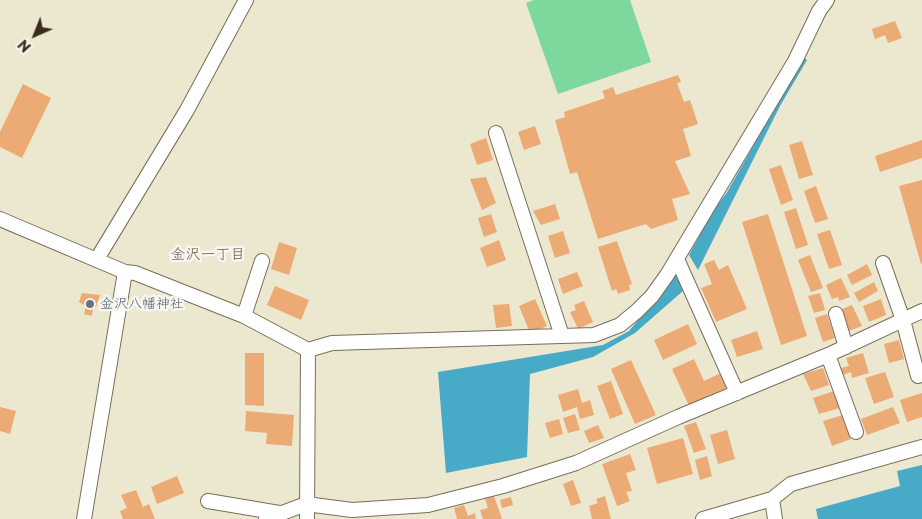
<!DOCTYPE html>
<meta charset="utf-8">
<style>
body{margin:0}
#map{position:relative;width:922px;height:519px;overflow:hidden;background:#ece8cf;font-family:"Playpen Sans",sans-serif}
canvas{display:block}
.north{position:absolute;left:10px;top:10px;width:50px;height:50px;-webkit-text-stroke:4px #f6f6f2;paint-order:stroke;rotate:224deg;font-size:14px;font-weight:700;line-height:20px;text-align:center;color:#3b2a1e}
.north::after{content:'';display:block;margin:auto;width:18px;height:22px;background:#3b2a1e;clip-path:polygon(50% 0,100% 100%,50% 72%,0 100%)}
</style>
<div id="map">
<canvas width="922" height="519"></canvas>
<div class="north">N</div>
</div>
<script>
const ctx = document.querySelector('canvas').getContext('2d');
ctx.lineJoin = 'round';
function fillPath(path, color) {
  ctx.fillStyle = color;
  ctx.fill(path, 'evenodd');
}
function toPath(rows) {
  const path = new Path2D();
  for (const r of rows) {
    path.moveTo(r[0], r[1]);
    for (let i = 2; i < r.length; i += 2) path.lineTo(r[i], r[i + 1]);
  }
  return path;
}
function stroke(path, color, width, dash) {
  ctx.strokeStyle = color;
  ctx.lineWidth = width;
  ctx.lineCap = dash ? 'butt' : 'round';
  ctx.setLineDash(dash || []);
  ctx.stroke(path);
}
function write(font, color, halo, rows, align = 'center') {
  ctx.font = font + ' "Playpen Sans","Klee One",sans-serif';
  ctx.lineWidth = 5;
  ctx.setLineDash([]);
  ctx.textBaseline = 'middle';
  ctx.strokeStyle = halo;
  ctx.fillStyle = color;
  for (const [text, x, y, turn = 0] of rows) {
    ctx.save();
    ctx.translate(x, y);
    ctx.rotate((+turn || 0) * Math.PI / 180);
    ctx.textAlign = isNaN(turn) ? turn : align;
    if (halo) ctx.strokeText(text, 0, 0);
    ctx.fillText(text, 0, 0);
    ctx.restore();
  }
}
fillPath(toPath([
 [534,0,630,0,651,62,558,94,526,3]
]), '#7dd89e');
fillPath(toPath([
 [804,57,807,60,780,106,698,270,689,255,713,210,726,194],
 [675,274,684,290,635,333,593,357,530,374,527,457,446,473,438,372,603,345,629,331,654,301],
 [922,465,922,519,818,519,816,509,900,486,897,471]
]), '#47aac6');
fillPath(toPath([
 [895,21,902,38,888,43,885,35,875,39,872,29],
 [678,75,681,82,677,83,684,102,690,100,698,124,683,129,691,156,675,161,690,194,672,199,678,220,651,229,646,224,598,239,577,172,570,174,555,120,565,117,564,112,605,98,602,91,613,87,616,95],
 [23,84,51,98,22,158,0,147,0,132],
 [535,126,541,144,524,150,518,132],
 [486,138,493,160,477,165,470,144],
 [922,140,922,158,880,172,875,156],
 [802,141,813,175,799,179,789,145],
 [781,165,793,200,781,205,769,169],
 [486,177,496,203,482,210,470,179],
 [922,180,922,264,921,264,899,186],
 [816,186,828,219,815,223,804,191],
 [555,204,560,219,541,225,533,211],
 [796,208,808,245,796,249,784,212],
 [491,214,497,232,484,237,478,218],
 [768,214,807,336,781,345,742,222],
 [830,230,842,265,829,269,817,234],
 [563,231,570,253,555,258,548,236],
 [499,240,506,260,487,267,480,248],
 [617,241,632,284,629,285,630,290,618,294,616,289,612,291,598,247],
 [279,242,297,248,289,275,271,269],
 [810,255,823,288,811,292,798,260],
 [714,260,719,270,728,265,747,309,716,322,701,288,712,284,704,264],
 [867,264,872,275,852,285,847,275],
 [577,272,583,286,563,294,558,279],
 [841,278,850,297,839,301,838,297,832,299,826,285],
 [874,282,878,291,859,302,854,293],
 [275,286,309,300,301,320,267,305],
 [82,293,100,295,96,307,93,306,92,316,84,314,86,306,79,302],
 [820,293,825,310,814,313,808,296],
 [535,299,547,326,530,333,519,306],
 [881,299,886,315,869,322,863,306],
 [584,301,593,322,578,329,570,312,576,310,574,305],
 [509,304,512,326,496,328,493,305],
 [852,305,862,326,849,331,840,310],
 [827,314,835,338,823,342,815,318],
 [688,324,697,344,663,360,654,340],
 [757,331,763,349,737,357,731,340],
 [899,340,904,359,889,363,884,344],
 [245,353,264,353,264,406,245,405],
 [863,353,869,373,852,378,851,372,843,375,841,368,849,366,846,358],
 [694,359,704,381,721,373,728,387,689,406,672,369],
 [631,360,656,415,635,424,611,369],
 [823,368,829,385,811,391,803,374],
 [885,372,894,397,874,404,865,378],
 [611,381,623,414,610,419,597,386],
 [578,389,582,403,590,400,594,415,580,419,577,407,563,412,558,395],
 [834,391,840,408,819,414,813,398],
 [922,393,922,417,907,422,900,400],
 [0,407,16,411,10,434,0,431],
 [893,407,900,423,867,435,861,419],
 [246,411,294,415,292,446,266,444,267,433,245,431],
 [575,414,580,430,568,433,563,418],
 [843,415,851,439,832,446,823,421],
 [559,419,563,434,550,438,545,423],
 [696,422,706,449,694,453,684,426],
 [598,425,604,438,589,443,584,431],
 [727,430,735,459,718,464,710,435],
 [683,438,693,474,657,484,647,448],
 [630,454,636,470,626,473,632,491,626,492,630,501,617,506,602,464],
 [707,456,712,476,700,480,695,460],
 [177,476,184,493,157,504,151,487],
 [573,480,581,503,571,506,563,484],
 [136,490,143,507,149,504,155,519,123,519,120,511,127,508,121,495],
 [494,496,502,519,483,519,480,510,488,508,485,499],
 [605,496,611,519,592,519,589,506,598,503,596,499],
 [511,497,513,505,502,508,500,500],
 [464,505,468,516,475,513,476,519,457,519,454,508]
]), '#ecaa74');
const street = toPath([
 [496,133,562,336],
 [0,219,125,272,135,273,244,316,308,350,332,343,594,335,620,325,637,311,652,296,667,275,795,61,819,11,827,0],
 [97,259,187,110,246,0],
 [677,259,737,393],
 [883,263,903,320,918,376],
 [836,314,846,347],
 [244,316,262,261],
 [828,355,856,432],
 [772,499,775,519],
 [208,501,279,513],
 [84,519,125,272],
 [266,519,306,504,352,510,428,505,503,486,576,463,678,417,828,355,922,311],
 [307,519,308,350],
 [703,519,772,499,791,484,922,447]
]);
stroke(street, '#796c5c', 16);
stroke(street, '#fff', 14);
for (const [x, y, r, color] of [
 [90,304,5,"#6b7280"]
]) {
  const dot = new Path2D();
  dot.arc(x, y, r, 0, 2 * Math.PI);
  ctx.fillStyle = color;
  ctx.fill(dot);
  stroke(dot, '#f6f6f2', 2);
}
write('14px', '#5b616d', '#f6f6f2', [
 ["金沢八幡神社",100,304]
], 'left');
write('15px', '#79573c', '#f6f6f2', [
 ["金沢一丁目",208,255]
]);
</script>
